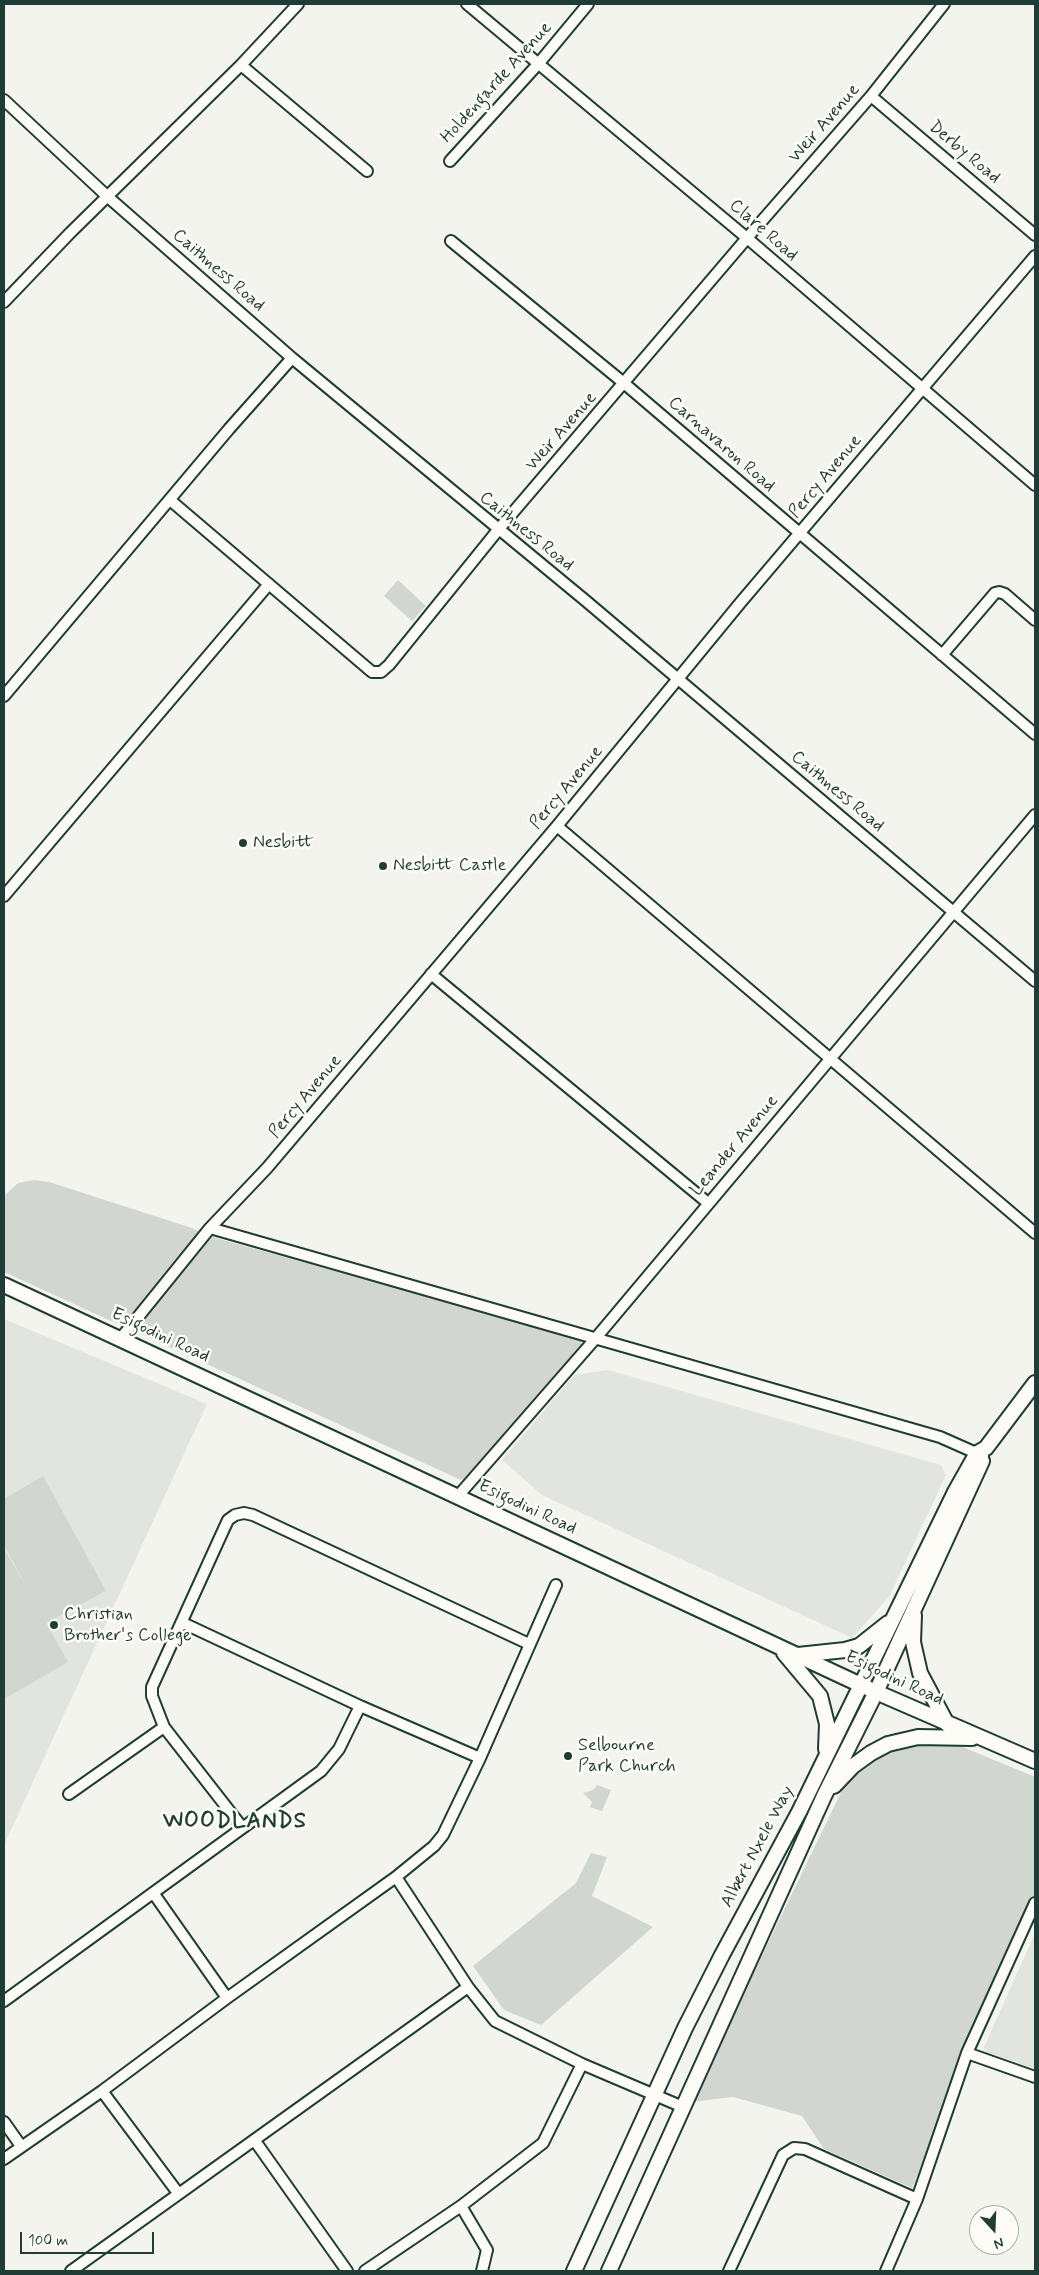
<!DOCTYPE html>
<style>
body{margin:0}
#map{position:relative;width:1039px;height:2275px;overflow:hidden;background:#f4f4ef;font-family:Mynerve,sans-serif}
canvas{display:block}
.frame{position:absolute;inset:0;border:5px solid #1f3d34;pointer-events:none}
.north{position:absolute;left:969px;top:2205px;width:50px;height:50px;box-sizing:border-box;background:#fdfcf7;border:1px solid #a4b0a9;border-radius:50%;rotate:160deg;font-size:14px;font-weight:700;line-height:20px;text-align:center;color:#1f3d34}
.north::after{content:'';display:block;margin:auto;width:18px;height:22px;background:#1f3d34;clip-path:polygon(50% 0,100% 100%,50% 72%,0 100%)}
.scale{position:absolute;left:20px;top:2232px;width:134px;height:22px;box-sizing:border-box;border:2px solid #1f3d34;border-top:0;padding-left:6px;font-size:15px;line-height:18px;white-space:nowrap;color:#1f3d34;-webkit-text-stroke:4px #fdfcf7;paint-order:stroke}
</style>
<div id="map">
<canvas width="1039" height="2275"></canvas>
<div class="frame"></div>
<div class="north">N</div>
<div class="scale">100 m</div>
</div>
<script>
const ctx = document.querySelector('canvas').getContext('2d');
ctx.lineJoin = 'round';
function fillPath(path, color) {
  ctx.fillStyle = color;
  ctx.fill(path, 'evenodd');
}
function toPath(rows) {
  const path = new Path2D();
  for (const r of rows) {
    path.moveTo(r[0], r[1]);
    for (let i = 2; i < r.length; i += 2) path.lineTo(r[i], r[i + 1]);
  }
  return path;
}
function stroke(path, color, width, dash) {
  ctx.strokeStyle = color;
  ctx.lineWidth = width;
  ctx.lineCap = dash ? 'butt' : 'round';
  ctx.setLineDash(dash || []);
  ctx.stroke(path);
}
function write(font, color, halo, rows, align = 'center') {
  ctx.font = font + ' Mynerve,sans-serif';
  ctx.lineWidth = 5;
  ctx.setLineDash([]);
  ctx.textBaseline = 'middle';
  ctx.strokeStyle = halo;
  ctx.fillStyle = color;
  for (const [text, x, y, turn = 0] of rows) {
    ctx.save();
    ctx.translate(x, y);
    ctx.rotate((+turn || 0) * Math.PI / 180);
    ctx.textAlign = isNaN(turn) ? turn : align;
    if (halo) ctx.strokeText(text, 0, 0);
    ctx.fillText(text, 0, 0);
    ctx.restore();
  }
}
fillPath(toPath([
 [4,1319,207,1404,4,1845],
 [608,1370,941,1465,946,1475,889,1597,852,1638,542,1495,502,1460,574,1375],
 [1035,1933,1035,2069,986,2052,984,2047]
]), '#e2e5df');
fillPath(toPath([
 [398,580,426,606,412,621,384,596],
 [34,1180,49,1182,192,1228,198,1231,198,1237,129,1321,120,1324,111,1321,4,1272,4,1196,18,1183],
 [212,1237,580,1339,582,1345,469,1476,461,1480,139,1333,138,1326],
 [43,1476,106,1591,46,1623,68,1662,4,1699,4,1549,28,1589,4,1545,4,1499],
 [919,1742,953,1743,1035,1777,1035,1896,912,2188,824,2149,802,2116,733,2097,691,2102,846,1782,866,1761,893,1748],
 [597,1785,611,1790,602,1811,590,1807,592,1802,583,1793,593,1790],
 [591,1853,607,1857,592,1896,653,1927,541,2025,504,2010,473,1966,576,1883]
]), '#d1d6d1');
const street = toPath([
 [467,4,747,238,1035,485],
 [241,65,367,171],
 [871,96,1035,235],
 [4,100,108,197,292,358,586,601,1035,981],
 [450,161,539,63,588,4],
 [451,241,625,384,1035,734],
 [4,302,70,233,241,65,298,4],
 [170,500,372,672,381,672,389,665,498,530,747,238,871,96,944,4],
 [942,655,995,593,999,592,1005,594,1035,620],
 [4,696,229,429,292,358],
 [557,826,1035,1233],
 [4,896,269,584],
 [431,974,708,1203],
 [210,1228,940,1437,983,1456],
 [121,1338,210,1228,267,1168,557,826,741,602,1035,256],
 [458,1496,595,1339,1035,815],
 [183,1623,360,1706,480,1758],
 [69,1794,164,1727],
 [242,1827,164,1727,152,1696,152,1687,222,1533,228,1520,235,1515,244,1513,253,1515,529,1644],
 [396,1877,468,1987,495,2021,582,2064,683,2107],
 [154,1894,227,1998],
 [4,2001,321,1771,339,1749,360,1706],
 [967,2053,1035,2077],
 [102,2091,178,2193],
 [4,2122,21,2146],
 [255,2141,347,2271],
 [4,2159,102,2091,227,1998,396,1877,434,1846,443,1835,480,1758,556,1585],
 [461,2206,487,2250,482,2271],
 [71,2271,468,1987],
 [365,2271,461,2206,543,2143,582,2064],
 [729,2271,783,2155,794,2148,805,2149,917,2199],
 [886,2271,917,2199,967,2053,1035,1903]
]);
const secondary = toPath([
 [4,1285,876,1692,1035,1761],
 [914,1615,913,1642,920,1673,947,1724],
 [784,1653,820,1696,827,1724,826,1749],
 [798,1655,845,1650,859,1646,888,1623],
 [834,1786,853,1766,871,1753,888,1744,918,1737,972,1738],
 [574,2271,685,2028,722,1955,799,1812,955,1492,977,1453,986,1448,1035,1383],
 [609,2271,824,1796,876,1692,982,1461]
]);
stroke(street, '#1f3d34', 14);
stroke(secondary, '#1f3d34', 18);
stroke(street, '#fdfcf7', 10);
stroke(secondary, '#fdfcf7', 14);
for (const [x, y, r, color] of [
 [243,843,5,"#1f3d34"],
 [383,866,5,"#1f3d34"],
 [54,1625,5,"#1f3d34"],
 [568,1756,5,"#1f3d34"]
]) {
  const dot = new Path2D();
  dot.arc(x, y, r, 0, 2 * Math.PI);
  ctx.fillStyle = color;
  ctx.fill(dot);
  stroke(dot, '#fdfcf7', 2);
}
write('18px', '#1f3d34', '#fdfcf7', [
 ["Holdengarde Avenue",497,83,-48],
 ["Weir Avenue",825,124,-49],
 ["Derby Road",964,153,40],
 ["Clare Road",763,231,41],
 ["Caithness Road",218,271,41],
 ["Weir Avenue",562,432,-49],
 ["Carnavaron Road",721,445,41],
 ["Percy Avenue",826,477,-50],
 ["Caithness Road",526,532,39],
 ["Percy Avenue",567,788,-50],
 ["Caithness Road",837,792,40],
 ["Percy Avenue",306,1097,-50],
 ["Leander Avenue",735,1146,-50],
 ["Esigodini Road",160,1336,25],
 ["Esigodini Road",527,1508,25],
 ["Esigodini Road",894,1679,25],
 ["Albert Nxele Way",758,1847,-62]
]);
write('18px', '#1f3d34', '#fdfcf7', [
 ["Nesbitt",253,843],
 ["Nesbitt Castle",393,866],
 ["Christian",64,1615],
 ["Brother's College",64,1636],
 ["Selbourne",578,1746],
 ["Park Church",578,1767]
], 'left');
ctx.letterSpacing = '1px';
write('bold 22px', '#1f3d34', '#fdfcf7', [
 ["WOODLANDS",235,1822]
]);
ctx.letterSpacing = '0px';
</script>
